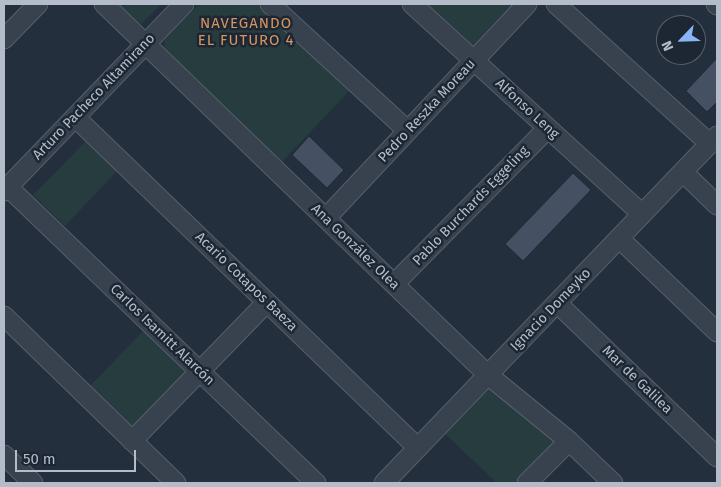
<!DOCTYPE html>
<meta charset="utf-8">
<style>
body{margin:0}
#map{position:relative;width:721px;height:487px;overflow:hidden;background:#242f3e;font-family:"Fira Sans",sans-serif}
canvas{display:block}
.frame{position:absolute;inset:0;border:5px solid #b4bcc9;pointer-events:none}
.north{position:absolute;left:656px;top:15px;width:50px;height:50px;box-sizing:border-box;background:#1d2633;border:1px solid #59626f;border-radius:50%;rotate:246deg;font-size:14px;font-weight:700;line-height:20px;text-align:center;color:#b4bcc9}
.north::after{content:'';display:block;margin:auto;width:18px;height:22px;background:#8ab4f8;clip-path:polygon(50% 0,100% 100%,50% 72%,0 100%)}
.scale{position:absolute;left:15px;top:450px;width:121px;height:22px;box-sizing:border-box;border:2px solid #b4bcc9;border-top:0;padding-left:6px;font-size:15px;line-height:18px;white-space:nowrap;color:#b4bcc9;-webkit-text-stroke:4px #1d2633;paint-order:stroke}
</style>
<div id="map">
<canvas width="721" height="487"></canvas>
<div class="frame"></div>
<div class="north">N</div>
<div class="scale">50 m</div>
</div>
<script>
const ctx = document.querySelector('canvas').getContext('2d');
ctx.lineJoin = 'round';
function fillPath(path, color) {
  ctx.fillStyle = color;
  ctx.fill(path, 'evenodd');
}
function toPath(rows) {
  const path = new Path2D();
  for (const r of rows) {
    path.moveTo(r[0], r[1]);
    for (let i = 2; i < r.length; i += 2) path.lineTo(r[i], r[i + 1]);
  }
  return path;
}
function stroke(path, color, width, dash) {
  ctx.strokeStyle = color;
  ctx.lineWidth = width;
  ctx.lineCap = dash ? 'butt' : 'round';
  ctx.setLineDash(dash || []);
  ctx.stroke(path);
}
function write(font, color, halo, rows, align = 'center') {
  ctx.font = font + ' "Fira Sans",sans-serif';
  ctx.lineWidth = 5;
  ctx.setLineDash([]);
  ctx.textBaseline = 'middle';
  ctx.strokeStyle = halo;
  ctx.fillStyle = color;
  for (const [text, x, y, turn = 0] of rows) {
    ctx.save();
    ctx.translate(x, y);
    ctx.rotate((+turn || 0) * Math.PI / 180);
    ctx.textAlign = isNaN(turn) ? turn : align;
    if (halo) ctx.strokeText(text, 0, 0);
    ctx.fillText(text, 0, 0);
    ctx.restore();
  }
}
fillPath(toPath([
 [117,4,162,4,141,24,137,23],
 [199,4,262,4,351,89,281,163,167,54,164,46,165,39],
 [419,4,522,4,475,53],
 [87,140,118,170,65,226,33,195],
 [148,326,190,370,136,429,127,428,87,389],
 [489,389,494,390,556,442,521,483,497,483,444,433,483,391]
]), '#263c3f');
const building = toPath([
 [717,58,717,102,707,112,686,91,717,58],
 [309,136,344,170,327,188,292,155,309,136],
 [573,173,591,190,523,261,505,244,573,173]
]);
fillPath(building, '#455162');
stroke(building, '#1f2835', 1);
const minor = toPath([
 [104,4,488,375,569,441,613,483],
 [270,4,408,131],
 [412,4,642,214],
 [556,4,710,144],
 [716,4,717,5],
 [4,39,38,4],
 [75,117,418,448],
 [683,172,717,205],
 [8,187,316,483],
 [4,191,184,4],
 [326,218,527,4],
 [619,238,717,332],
 [394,284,548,128],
 [557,303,717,457],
 [4,316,176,483],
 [132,441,267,302],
 [4,455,33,483],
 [384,483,717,136],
 [527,483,569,441]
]);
stroke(minor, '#565f6c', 21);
stroke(minor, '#38414e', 19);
write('14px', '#b4bcc9', '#1d2633', [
 ["Arturo Pacheco Altamirano",94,97,-46],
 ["Alfonso Leng",527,109,43],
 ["Pedro Reszka Moreau",427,111,-47],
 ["Pablo Burchards Eggeling",471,206,-46],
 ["Ana González Olea",355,247,44],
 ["Acario Cotapos Baeza",246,282,44],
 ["Ignacio Domeyko",551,310,-46],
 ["Carlos Isamitt Alarcón",162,335,44],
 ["Mar de Galilea",637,380,44]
]);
ctx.letterSpacing = '1px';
write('15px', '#d59563', '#1d2633', [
 ["NAVEGANDO",246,24],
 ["EL FUTURO 4",246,41]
]);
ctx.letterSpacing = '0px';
</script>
